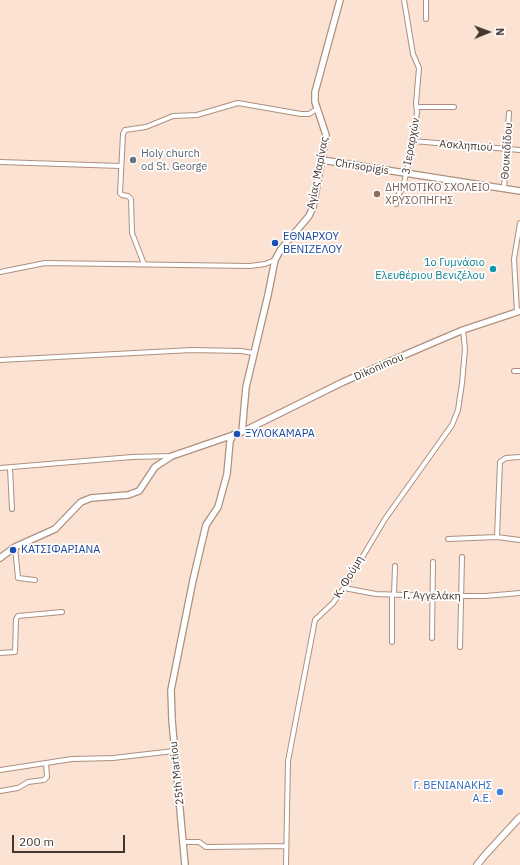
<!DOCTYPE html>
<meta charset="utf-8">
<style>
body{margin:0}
#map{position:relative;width:520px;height:865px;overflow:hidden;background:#fbe2d3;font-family:"IBM Plex Sans",sans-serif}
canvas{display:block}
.north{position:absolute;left:468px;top:12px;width:40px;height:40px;-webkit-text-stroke:3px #fff;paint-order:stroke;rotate:89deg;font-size:11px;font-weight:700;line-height:16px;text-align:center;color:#443730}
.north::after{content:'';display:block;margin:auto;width:14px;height:18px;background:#443730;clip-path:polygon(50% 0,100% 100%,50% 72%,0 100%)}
.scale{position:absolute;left:12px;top:835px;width:113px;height:18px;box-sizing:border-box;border:2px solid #443730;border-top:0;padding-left:5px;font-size:12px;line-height:14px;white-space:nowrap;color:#443730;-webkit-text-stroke:3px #fff;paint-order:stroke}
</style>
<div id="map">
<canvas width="520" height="865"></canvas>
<div class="north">N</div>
<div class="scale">200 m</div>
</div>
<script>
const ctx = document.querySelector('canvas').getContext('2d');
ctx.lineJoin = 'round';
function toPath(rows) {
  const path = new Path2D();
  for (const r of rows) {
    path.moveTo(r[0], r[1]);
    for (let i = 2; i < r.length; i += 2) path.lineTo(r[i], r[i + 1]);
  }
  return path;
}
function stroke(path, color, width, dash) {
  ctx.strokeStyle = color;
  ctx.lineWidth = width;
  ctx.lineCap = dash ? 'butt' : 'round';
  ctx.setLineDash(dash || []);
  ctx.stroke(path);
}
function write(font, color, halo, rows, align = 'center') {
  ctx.font = font + ' "IBM Plex Sans",sans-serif';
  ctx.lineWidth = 3.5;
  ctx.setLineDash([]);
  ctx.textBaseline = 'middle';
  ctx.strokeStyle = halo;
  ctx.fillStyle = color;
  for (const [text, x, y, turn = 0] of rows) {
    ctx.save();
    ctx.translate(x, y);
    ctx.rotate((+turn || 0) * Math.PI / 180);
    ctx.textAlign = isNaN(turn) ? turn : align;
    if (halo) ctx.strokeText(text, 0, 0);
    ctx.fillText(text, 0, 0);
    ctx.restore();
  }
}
const street = toPath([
 [426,0,426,19],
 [417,107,454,107],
 [413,141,520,150],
 [0,162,121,166],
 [504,189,509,113],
 [396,204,397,197,403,188,413,141,417,112,416,103,419,68,413,54,404,0],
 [144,264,132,233,131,199,128,196,122,195,120,193,123,134,125,130,146,127,173,116,197,115,238,103,301,114,309,114,317,109],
 [0,272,45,263,250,266,265,264,275,260],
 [517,312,514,259,520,223],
 [0,360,192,350,241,351,254,353],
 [514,371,520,371],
 [0,468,132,457,172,456],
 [10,468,12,509],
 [497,537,500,462,506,458,520,457],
 [448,539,497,537,520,540],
 [15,547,18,578,35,580],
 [344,588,376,594,433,596,485,596,520,593],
 [394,595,395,566],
 [432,638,433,562],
 [392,642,392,595],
 [460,647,462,557],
 [0,653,15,652,16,619,18,616,62,612],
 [0,770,72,759,113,758,174,751],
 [0,791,18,788,28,782,44,780,47,777,46,763],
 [183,842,199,842,206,847,286,846],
 [286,865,288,761,315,620,333,603,344,588,385,519,452,425,458,410,462,383,465,349,463,330]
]);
const secondary = toPath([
 [322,160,520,191],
 [242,432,246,387,268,295,275,260,281,249,309,216,313,207,326,135,315,102,315,92,340,0],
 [0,558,15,547,55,529,81,502,91,498,128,495,139,491,155,467,172,456,242,432,343,382,409,353,463,330,520,311],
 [185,865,172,720,171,690,193,580,206,525,218,507,227,474,230,441,233,435]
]);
const primary = toPath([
 [477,865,485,855,520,817]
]);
stroke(street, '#ad907f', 6);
stroke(secondary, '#ad907f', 8);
stroke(primary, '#ad907f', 8);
stroke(street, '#fff', 4);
stroke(secondary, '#fff', 5.5);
stroke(primary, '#fff', 6);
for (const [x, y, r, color] of [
 [133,160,4,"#6b7280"],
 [377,194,4,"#8d6e63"],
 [275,243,4,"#1a4fb4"],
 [493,269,4,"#0f9aa8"],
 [237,434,4,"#1a4fb4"],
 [13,550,4,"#1a4fb4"],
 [500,792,4,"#3f7fe0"]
]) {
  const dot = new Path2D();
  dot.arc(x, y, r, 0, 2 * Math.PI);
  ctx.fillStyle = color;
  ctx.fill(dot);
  stroke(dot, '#fff', 1.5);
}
write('11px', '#443730', '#fff', [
 ["3 Ιεραρχών",411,146,-80],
 ["Ασκληπιού",466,146,4],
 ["Θουκιδίδου",507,151,-86],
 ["Chrisopigis",362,167,9],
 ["Αγίας Μαρίνας",318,173,-79],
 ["Dikonimou",379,367,-24],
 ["Κ. Φούμη",349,577,-59],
 ["Γ. Αγγελάκη",432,596,1],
 ["25th Martiou",177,773,-96]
]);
write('11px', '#5b616d', '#fff', [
 ["Holy church",141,154],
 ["od St. George",141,167]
], 'left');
write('11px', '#785e54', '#fff', [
 ["ΔΗΜΟΤΙΚΟ ΣΧΟΛΕΙΟ",385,188],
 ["ΧΡΥΣΟΠΗΓΗΣ",385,201]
], 'left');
write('11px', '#164399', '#fff', [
 ["ΕΘΝΑΡΧΟΥ",283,237],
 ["ΒΕΝΙΖΕΛΟΥ",283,250],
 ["ΞΥΛΟΚΑΜΑΡΑ",245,434],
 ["ΚΑΤΣΙΦΑΡΙΑΝΑ",21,550]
], 'left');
write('11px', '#0d838f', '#fff', [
 ["1ο Γυμνάσιο",485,263],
 ["Ελευθέριου Βενιζέλου",485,276]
], 'right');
write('11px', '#366cbe', '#fff', [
 ["Γ. ΒΕΝΙΑΝΑΚΗΣ",492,786],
 ["A.E.",492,799]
], 'right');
</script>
